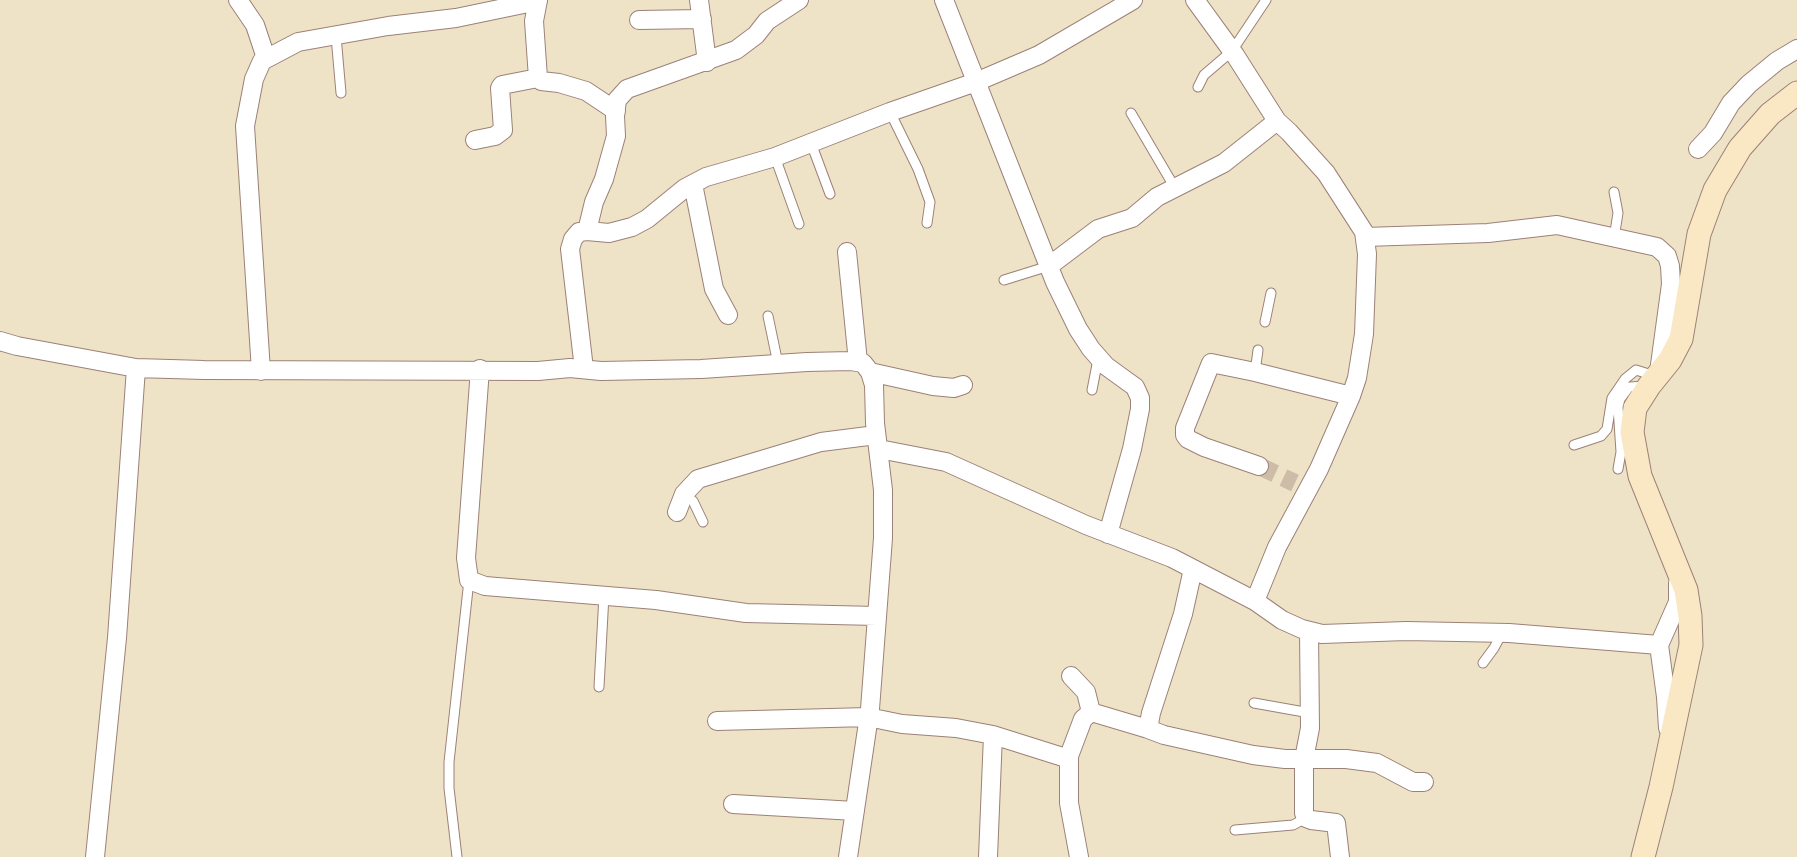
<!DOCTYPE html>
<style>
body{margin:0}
canvas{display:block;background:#eee3c6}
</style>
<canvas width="1797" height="857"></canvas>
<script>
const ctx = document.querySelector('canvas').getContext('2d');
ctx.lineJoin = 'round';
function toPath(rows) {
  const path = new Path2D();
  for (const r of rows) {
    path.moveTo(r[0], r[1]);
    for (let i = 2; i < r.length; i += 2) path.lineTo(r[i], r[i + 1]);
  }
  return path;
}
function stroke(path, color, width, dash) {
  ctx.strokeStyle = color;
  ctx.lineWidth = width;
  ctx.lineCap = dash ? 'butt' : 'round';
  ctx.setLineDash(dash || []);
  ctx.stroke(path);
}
stroke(toPath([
 [1259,466,1295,483]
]), '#cdbca7', 18, [18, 9]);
const lane = toPath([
 [336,36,341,93],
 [1198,87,1204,75,1232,51,1266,0],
 [890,112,918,169,930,202,927,223],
 [1131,113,1175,188],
 [811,143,830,194],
 [775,157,799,224],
 [1614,238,1618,213,1614,192],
 [1004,280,1049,266],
 [768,316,778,364],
 [1265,322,1271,293],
 [1255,372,1258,350],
 [1092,390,1098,359],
 [1574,445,1601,436,1607,429,1612,398,1625,379,1636,370,1655,376],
 [1618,469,1621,452,1618,407,1620,399,1629,387,1647,386],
 [684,494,693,501,703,522],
 [1483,663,1494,648,1502,633],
 [599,687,604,595],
 [1254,703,1310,713],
 [1235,830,1293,825,1306,818],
 [457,857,449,788,449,762,469,580]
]);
const street = toPath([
 [238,0,255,25,266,58],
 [538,0,534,21,538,78,541,81,559,83,586,91,616,111],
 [699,0,707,62],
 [944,0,1055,282,1078,329,1091,349,1106,366,1135,387,1140,398,1140,409,1132,449,1108,534],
 [1195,0,1235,55,1277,121],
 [639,20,702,19],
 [475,140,495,136,503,130,500,88,502,85,538,78],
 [1698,149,1713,133,1731,103,1749,84,1777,61,1797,49],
 [693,184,714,289,728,315],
 [587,231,594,202,604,179,616,136,615,116,617,100,627,89,736,50,756,35,767,21,799,0],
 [1365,237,1488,233,1557,225,1657,247,1667,256,1670,266,1671,284,1659,372],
 [847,252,858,362],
 [1049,266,1098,229,1132,218,1157,197,1224,163,1277,121,1289,132,1326,173,1364,232,1367,254,1364,334,1357,378,1351,396,1255,372,1211,363,1185,428,1185,435,1188,439,1204,447,1259,466],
 [0,341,17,346,136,368,204,370,538,371,570,368,601,371,701,369,807,362,851,361,863,363,870,372,874,385,875,423,883,490,883,538,870,709,848,857],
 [480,369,466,558,469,580,485,586,656,600,746,613,877,616],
 [584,369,570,249,573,239,579,232,587,231,609,233,632,227,647,219,685,188,706,177,775,157,890,112,976,82,1039,55,1133,0],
 [261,371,245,126,254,79,262,61,298,42,388,26,456,18,538,1],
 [870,372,933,386,954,388,963,385],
 [879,449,946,462,1086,525,1172,558,1255,601,1282,620,1302,629,1322,634,1406,631,1509,633,1659,645],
 [677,512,684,494,698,479,821,442,876,435],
 [1193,569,1183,614,1151,713,1148,729,1164,735,1253,755,1285,759,1346,759,1377,763,1413,782,1424,782],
 [1255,601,1277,547,1319,469,1351,396],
 [1309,631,1310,728,1304,759,1304,813,1306,818,1311,820,1336,823,1340,857],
 [1071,676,1086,692,1091,712],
 [717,721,868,717,902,724,956,728,993,735,1066,758,1069,756,1083,719,1091,712,1148,729],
 [1668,728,1666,697,1659,645,1678,602,1678,583],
 [1069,756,1069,803,1079,857],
 [733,804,855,811],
 [95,857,117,638,136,368],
 [988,857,993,735]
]);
const secondary = toPath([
 [1643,857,1661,787,1691,645,1690,616,1686,590,1640,476,1632,432,1635,408,1649,386,1670,360,1681,339,1699,234,1715,190,1740,148,1770,114,1797,93]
]);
stroke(lane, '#9c8178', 11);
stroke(street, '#9c8178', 20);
stroke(secondary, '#9c8178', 25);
stroke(lane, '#fff', 9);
stroke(street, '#fff', 18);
stroke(secondary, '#fae7c3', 23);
</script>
